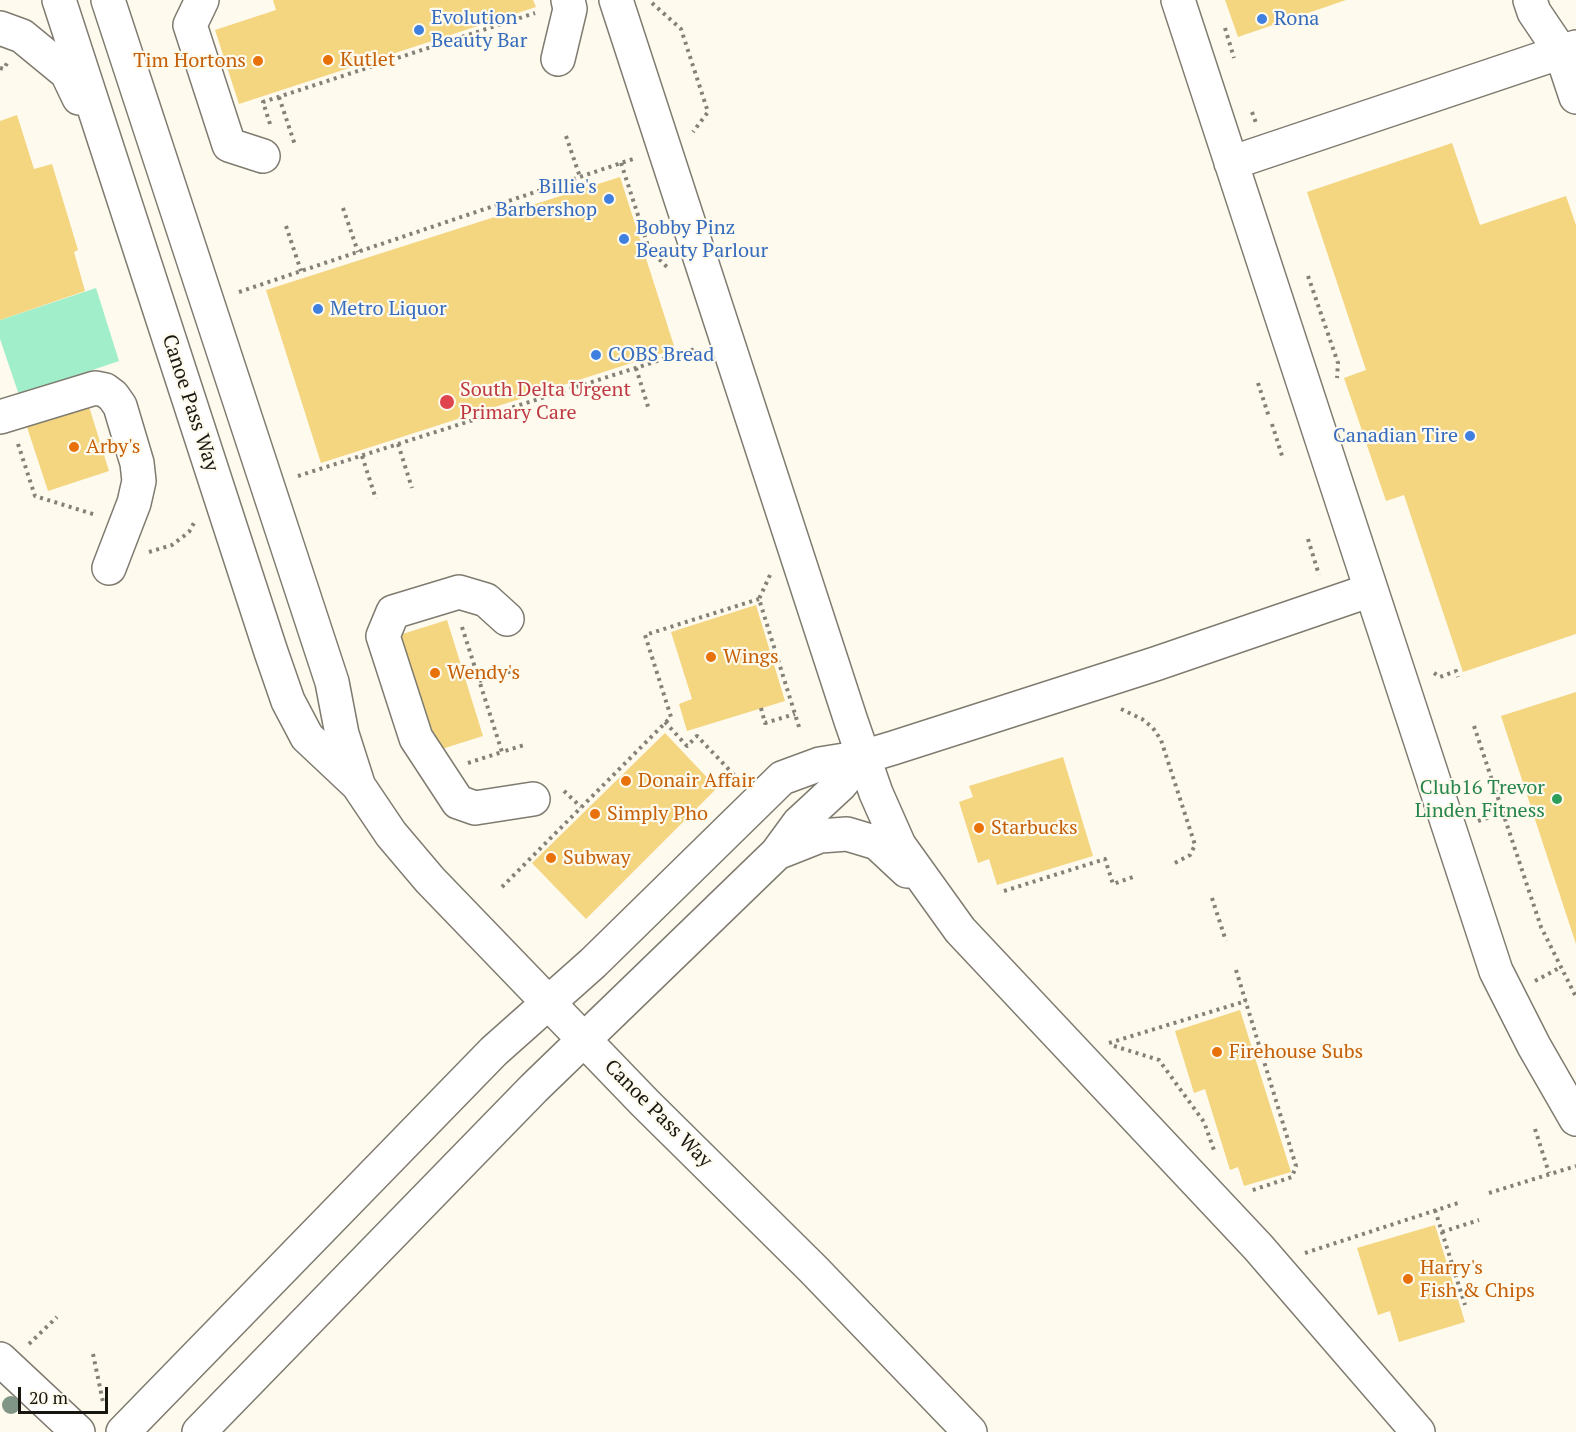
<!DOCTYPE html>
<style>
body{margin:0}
#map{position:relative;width:1576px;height:1432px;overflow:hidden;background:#fefaed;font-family:"PT Serif",serif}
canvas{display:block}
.scale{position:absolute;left:18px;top:1387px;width:90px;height:27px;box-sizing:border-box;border:3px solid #171611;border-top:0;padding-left:8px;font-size:18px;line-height:21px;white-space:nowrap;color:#171611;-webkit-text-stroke:4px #fefaed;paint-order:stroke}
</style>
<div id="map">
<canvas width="1576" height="1432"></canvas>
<div class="scale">20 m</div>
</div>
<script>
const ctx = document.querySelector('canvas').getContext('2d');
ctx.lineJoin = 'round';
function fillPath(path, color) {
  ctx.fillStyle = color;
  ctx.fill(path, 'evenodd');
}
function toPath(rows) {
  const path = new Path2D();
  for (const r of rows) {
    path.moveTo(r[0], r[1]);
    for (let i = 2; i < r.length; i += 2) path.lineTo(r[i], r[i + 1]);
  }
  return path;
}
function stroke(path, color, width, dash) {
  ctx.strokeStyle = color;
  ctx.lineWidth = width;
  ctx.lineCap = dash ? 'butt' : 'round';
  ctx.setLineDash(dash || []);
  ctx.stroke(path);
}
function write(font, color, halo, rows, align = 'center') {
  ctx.font = font + ' "PT Serif",serif';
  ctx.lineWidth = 4.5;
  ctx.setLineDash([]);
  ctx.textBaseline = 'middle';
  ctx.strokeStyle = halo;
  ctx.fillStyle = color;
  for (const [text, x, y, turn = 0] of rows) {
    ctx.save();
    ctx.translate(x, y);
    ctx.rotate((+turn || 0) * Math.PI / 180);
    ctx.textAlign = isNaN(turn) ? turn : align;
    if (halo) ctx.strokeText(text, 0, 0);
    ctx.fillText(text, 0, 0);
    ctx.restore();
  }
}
fillPath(toPath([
 [96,288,119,361,19,395,0,339,0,320]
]), '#a1eecb');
fillPath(toPath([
 [273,0,533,0,536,7,239,104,215,30,276,10],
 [1225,0,1346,0,1238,37],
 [17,115,34,169,52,164,78,250,74,252,85,291,0,320,0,121],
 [1452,143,1480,225,1566,196,1576,225,1576,634,1463,672,1404,495,1386,501,1344,378,1366,370,1307,192],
 [620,177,675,349,321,463,266,290],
 [87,400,109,471,48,491,25,421],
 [756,605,785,701,687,731,679,704,692,699,671,632],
 [447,620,483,736,429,753,393,637],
 [1576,692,1576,944,1501,716],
 [665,733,717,788,586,919,532,863],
 [1063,757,1093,856,997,885,989,859,978,863,959,802,973,797,969,786],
 [1240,1010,1291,1172,1244,1186,1238,1167,1230,1170,1205,1089,1194,1093,1175,1031],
 [1435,1225,1465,1322,1399,1342,1390,1311,1378,1315,1357,1248]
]), '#f4d580');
const minor = toPath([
 [59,0,271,652,288,701,307,737,358,785,391,834,430,880,645,1103,813,1269,970,1432],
 [108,0,332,682,342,734,358,784],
 [202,0,190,25,229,145,263,156],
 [616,0,851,721,876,793,899,845,960,930,1258,1247,1418,1432],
 [1178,0,1496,971,1534,1046,1576,1119],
 [1530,0,1534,12,1561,52,1576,97],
 [0,28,22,36,67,73,79,98],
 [558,59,570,9,568,0],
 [1231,163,1576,47],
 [0,417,95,388,105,390,113,396,120,406,137,463,139,481,134,503,109,568],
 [507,619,486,600,459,592,393,612,383,636,416,738,458,802,475,808,533,799],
 [777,853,820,836,847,834,877,843,907,871],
 [0,1359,78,1432],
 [123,1432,494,1051,593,963,782,778,820,764,863,757,893,748,1155,664,1371,590],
 [199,1432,534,1088,777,853,799,823,840,785,863,757]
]);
stroke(minor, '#7f7b70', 36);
stroke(toPath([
 [652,3,681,29,708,112,693,132],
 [1225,28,1234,58],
 [0,68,4,69,7,63],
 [279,97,295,145],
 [1252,112,1256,123],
 [270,124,263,102,535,13],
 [566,136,580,177],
 [621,163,649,249,669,269],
 [343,208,358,252],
 [286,226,301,271],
 [1308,276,1338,363,1337,378],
 [239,292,636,158],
 [636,368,649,410],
 [1258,383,1269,417],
 [1272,424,1283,459],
 [18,444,35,496,96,515],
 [398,444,412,488],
 [362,456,376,499],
 [298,476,698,348],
 [1308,539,1319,575],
 [149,552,172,545,189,532,195,521],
 [770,575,759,599,799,727],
 [462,627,502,752,524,745],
 [1434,673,1440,677,1456,671,1458,677],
 [479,681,522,668],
 [761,708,765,723,795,714],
 [1121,709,1142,719,1153,728,1161,740,1195,845,1190,855,1171,865],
 [665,722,687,746,697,736,737,778],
 [1474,726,1541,927,1576,997],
 [468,763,502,752],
 [564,791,581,807],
 [1478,821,1503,813],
 [502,887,671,717,645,635,759,599],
 [1004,891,1105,859,1113,884,1133,877],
 [1212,898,1226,941],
 [1236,970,1296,1166,1292,1177,1250,1191],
 [1535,981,1561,967],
 [1109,1043,1246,1001],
 [1114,1046,1159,1060,1204,1122,1215,1153],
 [1535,1129,1549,1173],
 [1489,1193,1576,1166],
 [1435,1210,1465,1305],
 [1442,1232,1479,1220],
 [1305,1253,1458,1203],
 [29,1344,57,1317],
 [93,1354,103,1402]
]), '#838178', 4, [3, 4.5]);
stroke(minor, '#fff', 33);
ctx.fillStyle = '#809586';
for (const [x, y] of [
 [11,1405]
]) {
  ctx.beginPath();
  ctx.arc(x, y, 9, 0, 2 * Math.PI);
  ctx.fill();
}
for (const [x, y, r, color] of [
 [1262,19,6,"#3f7fe0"],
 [419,30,6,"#3f7fe0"],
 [328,60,6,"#e8710a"],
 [258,61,6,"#e8710a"],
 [609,199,6,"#3f7fe0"],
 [624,239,6,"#3f7fe0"],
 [318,309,6,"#3f7fe0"],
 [596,355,6,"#3f7fe0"],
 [447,402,8,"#e0444e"],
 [1470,436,6,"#3f7fe0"],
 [74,447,6,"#e8710a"],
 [711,657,6,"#e8710a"],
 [435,673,6,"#e8710a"],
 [626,781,6,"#e8710a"],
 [1557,799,6,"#2e9e5b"],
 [595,814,6,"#e8710a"],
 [979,828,6,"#e8710a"],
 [551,858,6,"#e8710a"],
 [1217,1052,6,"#e8710a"],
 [1408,1279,6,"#e8710a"]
]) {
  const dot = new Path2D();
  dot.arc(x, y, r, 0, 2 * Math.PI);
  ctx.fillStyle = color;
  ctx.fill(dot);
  stroke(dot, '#fefaed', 2);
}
write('20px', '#366cbe', '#fefaed', [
 ["Evolution",431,18],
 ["Beauty Bar",431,41],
 ["Rona",1274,19],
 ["Billie's",597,187,"right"],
 ["Barbershop",597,210,"right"],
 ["Bobby Pinz",636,228],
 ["Beauty Parlour",636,251],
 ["Metro Liquor",330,309],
 ["COBS Bread",608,355],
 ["Canadian Tire",1458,436,"right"]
], 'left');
write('20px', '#c56008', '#fefaed', [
 ["Kutlet",340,60],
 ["Tim Hortons",246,61,"right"],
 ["Arby's",86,447],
 ["Wings",723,657],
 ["Wendy's",447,673],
 ["Donair Affair",638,781],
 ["Simply Pho",607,814],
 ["Starbucks",991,828],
 ["Subway",563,858],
 ["Firehouse Subs",1229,1052],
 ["Harry's",1420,1268],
 ["Fish & Chips",1420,1291]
], 'left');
write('20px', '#be3a42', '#fefaed', [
 ["South Delta Urgent",460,390],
 ["Primary Care",460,413]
], 'left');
write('20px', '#171611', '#fefaed', [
 ["Canoe Pass Way",190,403,72],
 ["Canoe Pass Way",658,1114,45]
]);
write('20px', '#27864d', '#fefaed', [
 ["Club16 Trevor",1545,788],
 ["Linden Fitness",1545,811]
], 'right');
</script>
